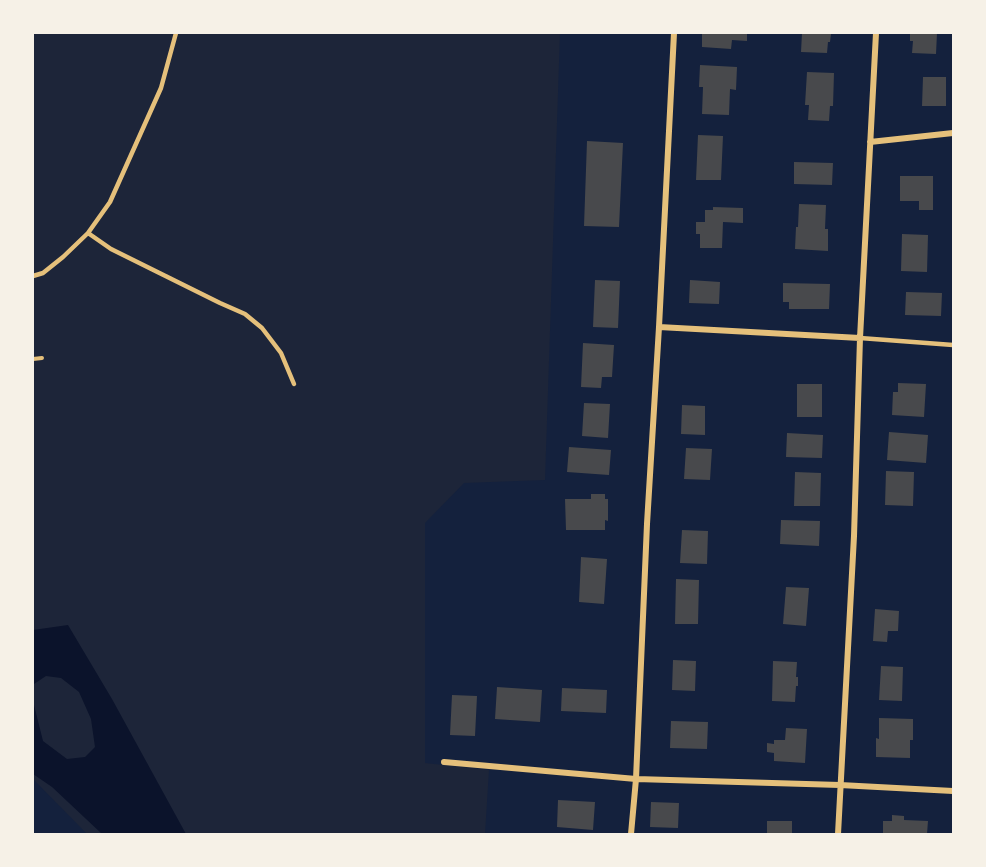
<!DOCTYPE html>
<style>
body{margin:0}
#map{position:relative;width:986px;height:867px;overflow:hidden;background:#14213d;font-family:"Varela Round",sans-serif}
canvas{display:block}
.frame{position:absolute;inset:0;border:34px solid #f6f1e7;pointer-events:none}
</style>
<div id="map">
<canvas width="986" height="867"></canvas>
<div class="frame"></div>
</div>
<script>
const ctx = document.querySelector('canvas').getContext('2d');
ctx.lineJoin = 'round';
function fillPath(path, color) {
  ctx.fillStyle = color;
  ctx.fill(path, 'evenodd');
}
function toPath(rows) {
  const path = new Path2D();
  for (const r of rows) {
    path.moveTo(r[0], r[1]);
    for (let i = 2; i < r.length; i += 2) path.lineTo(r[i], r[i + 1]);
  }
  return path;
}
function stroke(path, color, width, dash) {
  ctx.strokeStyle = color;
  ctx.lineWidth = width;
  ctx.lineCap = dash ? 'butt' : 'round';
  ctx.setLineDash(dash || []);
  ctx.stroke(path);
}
fillPath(toPath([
 [33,33,560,33,545,480,464,483,425,523,425,763,489,770,485,834,87,834,33,779]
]), '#1d2539');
fillPath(toPath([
 [68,625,112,699,186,834,102,834,52,787,33,774,33,630],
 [46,676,61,678,79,692,91,719,95,747,85,757,67,759,43,741,34,705,34,684]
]), '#0b132b');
fillPath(toPath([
 [702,33,747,33,747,41,732,40,731,49,702,47],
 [802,33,831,34,830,42,828,42,827,53,801,52],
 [910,33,937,33,936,54,912,53,913,41,910,41],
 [700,65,737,67,736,90,730,89,729,115,702,114,703,87,699,87],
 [807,72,834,73,833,106,830,106,829,121,808,120,809,105,805,105],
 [923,77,946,77,946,106,922,106],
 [698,135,723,136,721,180,696,180],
 [587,141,623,143,619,227,584,226],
 [794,162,833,163,832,185,794,184],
 [900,176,933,176,933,210,919,210,919,201,900,201],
 [799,204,826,205,825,229,828,229,828,251,795,249,796,227,798,227],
 [713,207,743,208,743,223,723,222,722,248,700,248,700,234,696,234,696,222,705,222,705,210,713,210],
 [902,234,928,235,927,272,901,271],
 [595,280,620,281,618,328,593,327],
 [690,280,720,282,719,304,689,303],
 [783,283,830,284,829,309,789,309,789,302,783,302],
 [906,292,942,293,941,316,905,315],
 [583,343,614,345,612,377,602,377,601,388,581,387],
 [898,383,926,384,924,417,892,415,893,392,898,392],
 [797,384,822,384,822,417,797,417],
 [584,403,610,404,608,438,582,436],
 [682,405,705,406,705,435,681,434],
 [889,432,928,435,926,463,887,460],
 [787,433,823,435,822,458,786,457],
 [569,447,611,450,609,475,567,472],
 [686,448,712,449,710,480,684,479],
 [886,471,914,472,913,506,885,505],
 [795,472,821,473,820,506,794,506],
 [591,494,605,494,605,499,608,499,608,521,605,520,605,530,566,530,565,499,591,499],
 [781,520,820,521,819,546,780,544],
 [682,530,708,531,707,564,680,563],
 [581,557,607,559,604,604,579,602],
 [676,579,699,580,698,624,675,624],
 [786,587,809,588,806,626,783,624],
 [875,609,899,611,898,631,888,631,887,642,873,641],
 [673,660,696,661,695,691,672,690],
 [773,661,797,662,796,677,798,677,798,686,796,686,795,702,772,701],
 [881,666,903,667,902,701,879,700],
 [497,687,542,690,540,722,495,719],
 [562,688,607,690,606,713,561,711],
 [452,695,477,696,475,736,450,735],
 [879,718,913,719,913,740,910,740,910,758,876,757,876,738,879,739],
 [671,721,708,722,707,749,670,748],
 [786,728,807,729,805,763,774,761,774,753,767,752,767,743,774,744,774,740,785,740],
 [558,800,595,802,593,830,557,827],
 [651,802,679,803,678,828,650,827],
 [892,815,904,816,904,820,928,821,927,834,883,834,883,821,892,821],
 [767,821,792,821,792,834,767,834]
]), '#48494c');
stroke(toPath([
 [33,359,42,358]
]), '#e5c07b', 4);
stroke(toPath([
 [88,233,111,249,220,303,245,314,262,328,281,353,294,384],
 [33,276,43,273,63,257,88,233,110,202,161,88,176,33],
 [860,338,953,345]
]), '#e5c07b', 4.5);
stroke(toPath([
 [870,142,953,133],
 [659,327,860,338],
 [444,762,636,779,840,785,953,791],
 [631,834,636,779,647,524,659,327,674,33],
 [838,834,854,536,860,338,876,33]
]), '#e5c07b', 6);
</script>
